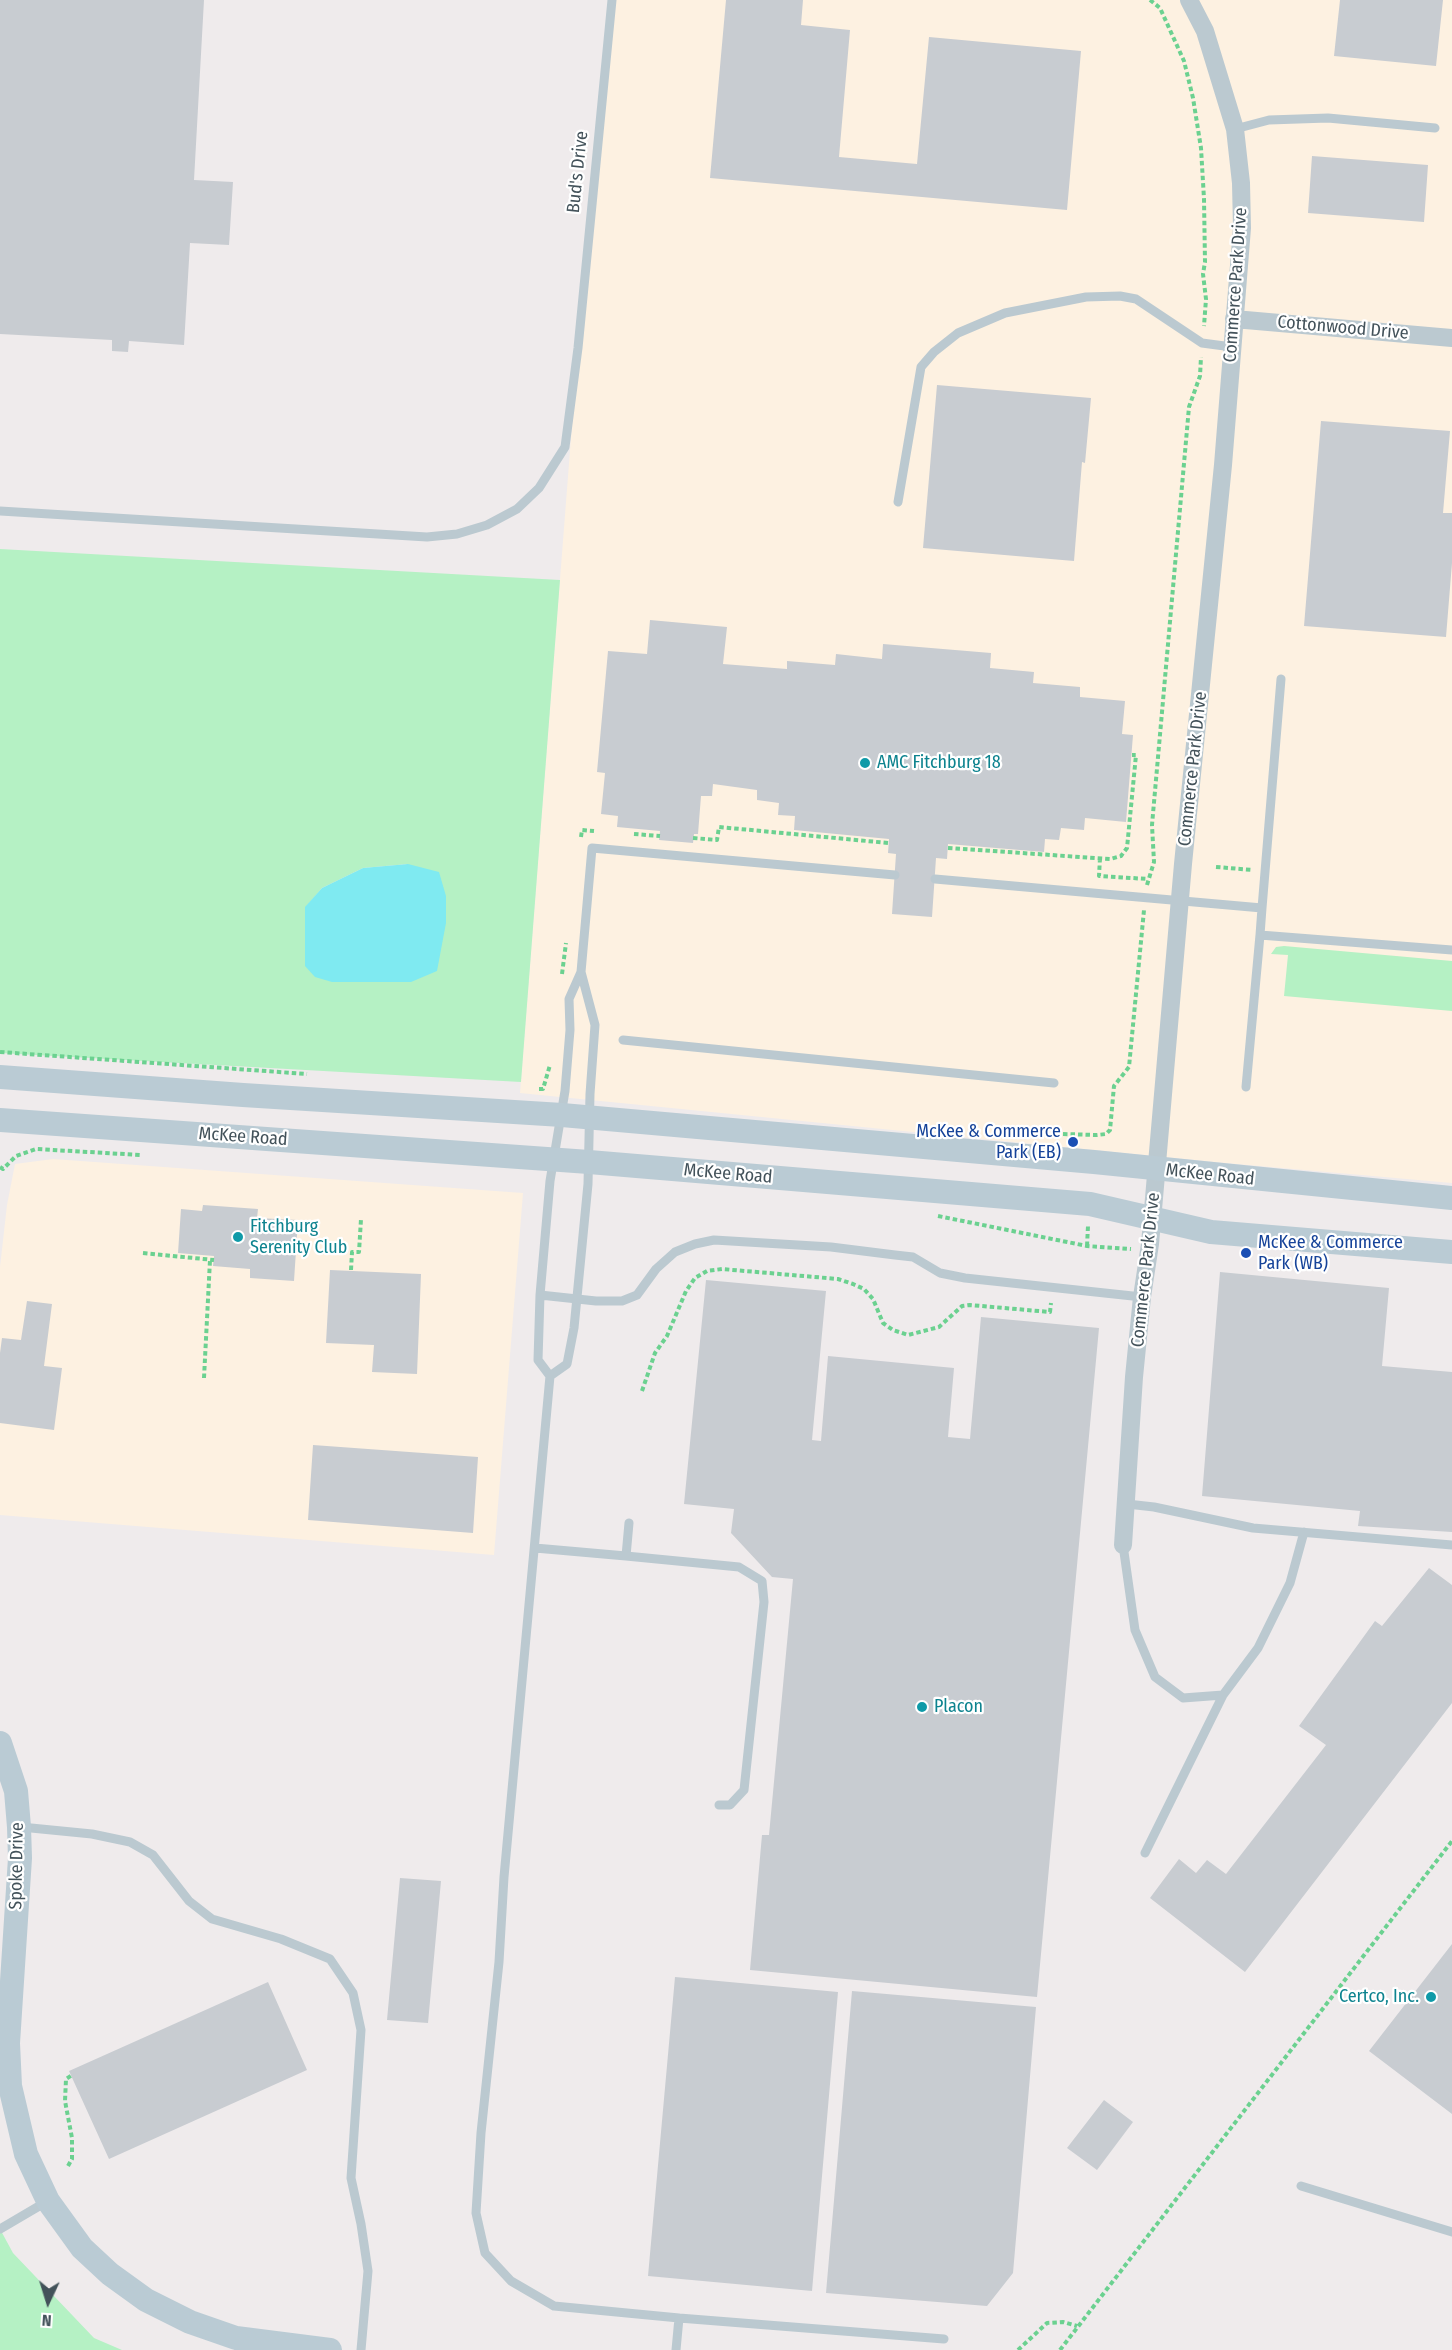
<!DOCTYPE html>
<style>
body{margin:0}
#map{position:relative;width:1452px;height:2350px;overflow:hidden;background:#efebec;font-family:"Fira Sans Condensed",sans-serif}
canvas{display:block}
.north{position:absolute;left:18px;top:2272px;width:60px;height:60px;-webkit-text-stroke:4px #fff;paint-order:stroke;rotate:184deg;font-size:16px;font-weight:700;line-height:24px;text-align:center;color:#43525a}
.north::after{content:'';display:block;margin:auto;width:21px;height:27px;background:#43525a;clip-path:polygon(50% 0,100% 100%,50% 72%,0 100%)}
</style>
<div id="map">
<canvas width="1452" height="2350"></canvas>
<div class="north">N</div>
</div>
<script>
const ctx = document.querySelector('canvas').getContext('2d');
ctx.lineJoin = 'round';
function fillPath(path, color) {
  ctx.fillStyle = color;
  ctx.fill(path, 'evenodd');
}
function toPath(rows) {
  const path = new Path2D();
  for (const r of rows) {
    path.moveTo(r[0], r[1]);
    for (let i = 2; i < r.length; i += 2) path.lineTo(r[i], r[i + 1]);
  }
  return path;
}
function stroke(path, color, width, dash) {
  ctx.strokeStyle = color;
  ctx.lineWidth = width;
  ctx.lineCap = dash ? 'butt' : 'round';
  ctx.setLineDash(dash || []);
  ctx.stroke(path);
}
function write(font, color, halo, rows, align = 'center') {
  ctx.font = font + ' "Fira Sans Condensed",sans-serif';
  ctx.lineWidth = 4.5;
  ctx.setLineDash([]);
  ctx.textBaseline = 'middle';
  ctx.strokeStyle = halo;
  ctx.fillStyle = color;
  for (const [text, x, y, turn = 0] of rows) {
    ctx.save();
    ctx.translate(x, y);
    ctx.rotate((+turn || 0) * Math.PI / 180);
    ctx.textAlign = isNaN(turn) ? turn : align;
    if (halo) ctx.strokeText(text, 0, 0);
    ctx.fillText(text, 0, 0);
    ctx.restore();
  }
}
fillPath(toPath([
 [612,0,1452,0,1452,1183,1225,1163,520,1093,578,348],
 [53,1159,523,1193,494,1555,0,1515,0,1267,7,1205,15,1164]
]), '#fdf1e1');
fillPath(toPath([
 [0,549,560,580,521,1082,0,1053],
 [408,864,305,908,322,888,363,868],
 [1284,946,1452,961,1452,1011,1284,996,1288,955,1271,954,1276,947],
 [0,2229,13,2253,94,2338,122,2350,0,2350]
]), '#b5f1c4');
fillPath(toPath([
 [408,864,439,872,446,896,446,923,437,971,411,982,332,982,315,977,305,966,305,907,322,888,363,868]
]), '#7feaf1');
fillPath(toPath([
 [0,0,204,0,194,180,233,182,229,245,190,243,184,345,129,341,128,352,112,351,112,340,0,334],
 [726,0,803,0,801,25,850,30,839,157,917,164,929,37,1081,51,1067,210,710,178],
 [1340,0,1443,0,1436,66,1334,56],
 [1312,156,1428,165,1424,222,1308,213],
 [937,385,1091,398,1085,463,1082,462,1074,561,923,548],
 [1321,421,1450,431,1443,513,1452,513,1452,563,1446,637,1304,626],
 [650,620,727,627,723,664,787,669,787,661,835,665,836,654,882,659,883,644,991,653,990,668,1034,672,1033,683,1080,687,1080,697,1125,701,1122,734,1133,735,1126,822,1085,818,1084,830,1061,828,1059,840,1045,839,1044,852,948,844,947,859,936,858,932,917,892,914,896,854,888,853,889,839,794,830,795,816,778,815,779,803,757,800,757,790,713,784,712,796,701,796,698,834,694,834,693,843,659,840,660,831,617,827,618,816,601,814,605,773,597,772,608,651,647,654],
 [203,1205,258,1209,257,1218,298,1220,294,1281,250,1278,250,1269,213,1266,214,1256,178,1253,181,1209,202,1211],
 [330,1270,421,1274,417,1374,372,1372,374,1345,326,1343],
 [1220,1272,1389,1288,1382,1366,1452,1372,1452,1532,1358,1526,1360,1511,1202,1496],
 [706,1280,826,1291,812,1440,821,1441,828,1356,954,1368,948,1437,970,1439,981,1317,1099,1328,1037,1997,750,1970,762,1835,769,1835,793,1579,772,1577,731,1533,734,1509,684,1504],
 [27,1301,52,1304,44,1366,62,1368,54,1430,0,1423,0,1353,2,1338,21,1340],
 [313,1445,478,1457,473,1533,308,1520],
 [1429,1568,1452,1585,1452,1703,1245,1972,1150,1898,1179,1859,1196,1873,1207,1860,1226,1874,1326,1745,1299,1726,1375,1621,1382,1626],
 [400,1878,441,1881,428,2023,387,2020],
 [1452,1944,1452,2114,1369,2051],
 [675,1977,838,1992,812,2291,648,2276],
 [268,1982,307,2070,109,2159,69,2071],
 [852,1991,1036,2007,1013,2273,987,2306,826,2293],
 [1104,2100,1133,2122,1097,2170,1067,2148]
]), '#c8ccd1');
stroke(toPath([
 [1150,0,1160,8,1184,61,1193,98,1201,148,1204,199,1205,262,1203,274,1206,299,1204,326],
 [634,834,660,836],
 [581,837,582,830,594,831],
 [693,838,717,840,719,827,888,843],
 [948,848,1110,859,1121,856,1127,848,1136,755,1132,755],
 [1100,858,1099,876,1148,879],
 [1216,867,1253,870],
 [1147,885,1154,862,1152,825,1189,407,1200,376,1201,357],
 [562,974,566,943],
 [0,1052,307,1074],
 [539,1089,543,1089,550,1065],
 [1063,1134,1097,1135,1106,1134,1110,1130,1114,1086,1129,1067,1144,910],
 [0,1167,3,1169,16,1156,36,1149,141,1155],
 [938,1216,1087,1246,1131,1249],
 [1087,1246,1088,1226],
 [143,1253,214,1260],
 [351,1270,352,1252,359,1252,361,1219],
 [204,1378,210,1260],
 [642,1391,655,1353,667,1336,686,1291,695,1278,707,1271,722,1269,838,1279,853,1284,864,1289,873,1299,883,1323,893,1330,908,1335,939,1327,962,1306,970,1305,1050,1312,1051,1303],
 [68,2166,72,2159,72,2138,65,2101,66,2079,72,2075],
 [1018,2350,1047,2323,1063,2322,1077,2326],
 [1060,2350,1452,1841]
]), '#6bd190', 4, [4.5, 3]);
stroke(toPath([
 [1235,129,1269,120,1328,118,1435,128],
 [898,502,921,367,934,352,958,333,1005,313,1086,297,1120,296,1136,299,1202,343,1232,347],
 [0,511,427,537,457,534,487,525,517,509,539,488,565,447,578,348,612,0],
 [935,879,1262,908,1260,935,1452,950],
 [1262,908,1281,679],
 [581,972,569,999,570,1030,565,1091,550,1181,540,1295,538,1360,550,1376,504,1877,499,1962,481,2133,476,2213,485,2253,511,2281,554,2306,679,2318,676,2350],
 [623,1040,1054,1083],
 [1246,1087,1260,935],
 [540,1295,596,1301,622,1301,637,1295,656,1269,675,1252,695,1244,714,1240,831,1247,895,1255,913,1257,940,1273,965,1278,1142,1297],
 [550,1376,567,1364,574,1328,588,1184,590,1094,595,1025,581,972,592,848,895,875],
 [1127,1504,1154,1507,1253,1528,1452,1545],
 [1123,1545,1135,1630,1155,1677,1183,1698,1223,1695,1258,1648,1290,1583,1304,1532],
 [535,1548,626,1556,629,1523],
 [626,1556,739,1567,762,1581,764,1602,744,1790,730,1805,719,1805],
 [21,1827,92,1834,130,1842,153,1855,189,1901,212,1919,281,1939,330,1959,353,1993,361,2030,351,2178,361,2224,368,2271,361,2350],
 [1145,1853,1223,1695],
 [1301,2186,1452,2232],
 [0,2229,46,2202],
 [679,2318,944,2339]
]), '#bbc9d0', 9);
stroke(toPath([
 [1234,319,1452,338],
 [1123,1545,1134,1377,1142,1297,1150,1244,1183,864,1223,465,1242,228,1241,183,1235,129,1205,31,1189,0]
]), '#bbc9d0', 18);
stroke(toPath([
 [0,1077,243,1095,562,1115,1094,1162,1452,1198],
 [0,1120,589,1162,1090,1204,1211,1232,1452,1252],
 [0,1743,16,1791,19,1827,20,1858,8,2043,10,2086,26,2154,48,2201,82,2248,110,2274,146,2300,190,2322,236,2338,330,2350]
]), '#bacbd4', 24);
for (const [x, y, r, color] of [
 [865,763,6,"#0f9aa8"],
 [1073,1142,6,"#1a4fb4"],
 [238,1237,6,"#0f9aa8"],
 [1246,1253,6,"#1a4fb4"],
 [922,1707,6,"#0f9aa8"],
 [1431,1997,6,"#0f9aa8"]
]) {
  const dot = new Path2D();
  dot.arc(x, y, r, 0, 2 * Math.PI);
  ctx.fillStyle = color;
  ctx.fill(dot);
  stroke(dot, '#fff', 2);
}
write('18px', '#43525a', '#fff', [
 ["Bud's Drive",578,172,-84],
 ["Commerce Park Drive",1236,285,-86],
 ["Cottonwood Drive",1343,328,5],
 ["Commerce Park Drive",1193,769,-84],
 ["McKee Road",243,1137,4],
 ["McKee Road",728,1174,5],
 ["McKee Road",1210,1175,6],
 ["Commerce Park Drive",1146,1270,-84],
 ["Spoke Drive",17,1866,-89]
]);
write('18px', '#0d838f', '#fff', [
 ["AMC Fitchburg 18",877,763],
 ["Fitchburg",250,1227],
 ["Serenity Club",250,1248],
 ["Placon",934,1707],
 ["Certco, Inc.",1419,1997,"right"]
], 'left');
write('18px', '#164399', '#fff', [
 ["McKee & Commerce",1061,1132],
 ["Park (EB)",1061,1153],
 ["McKee & Commerce",1258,1243,"left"],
 ["Park (WB)",1258,1264,"left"]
], 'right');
</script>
